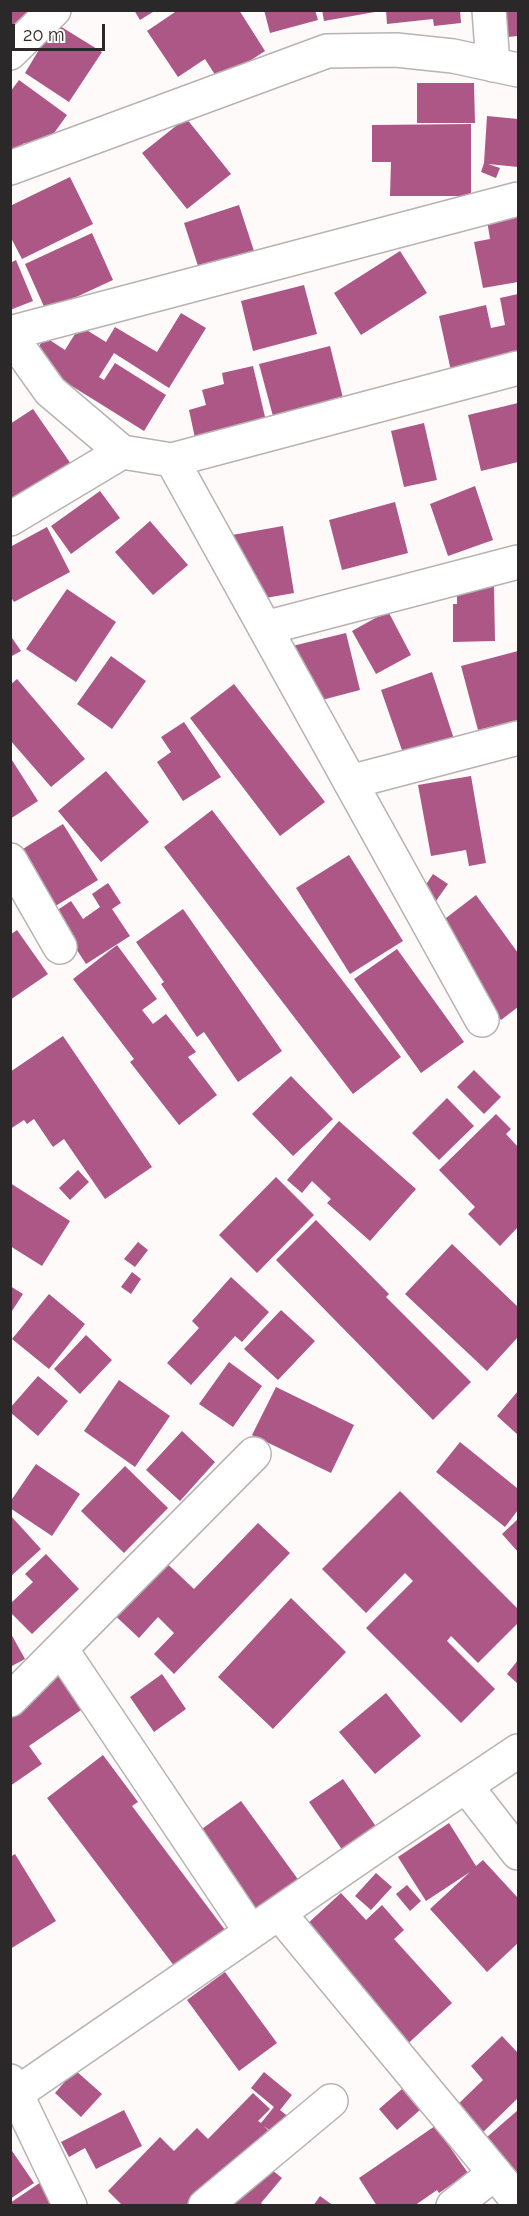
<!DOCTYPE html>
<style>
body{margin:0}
#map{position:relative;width:529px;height:2216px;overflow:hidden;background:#fefafa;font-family:Raleway,sans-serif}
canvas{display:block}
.frame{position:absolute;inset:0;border:12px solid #2a2828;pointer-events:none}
.scale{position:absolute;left:12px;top:24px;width:93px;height:27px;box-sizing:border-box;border:3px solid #2a2828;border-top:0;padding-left:8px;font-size:18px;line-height:21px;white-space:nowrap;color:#2a2828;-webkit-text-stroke:4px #fefafa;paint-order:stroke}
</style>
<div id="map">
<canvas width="529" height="2216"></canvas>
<div class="frame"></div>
<div class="scale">20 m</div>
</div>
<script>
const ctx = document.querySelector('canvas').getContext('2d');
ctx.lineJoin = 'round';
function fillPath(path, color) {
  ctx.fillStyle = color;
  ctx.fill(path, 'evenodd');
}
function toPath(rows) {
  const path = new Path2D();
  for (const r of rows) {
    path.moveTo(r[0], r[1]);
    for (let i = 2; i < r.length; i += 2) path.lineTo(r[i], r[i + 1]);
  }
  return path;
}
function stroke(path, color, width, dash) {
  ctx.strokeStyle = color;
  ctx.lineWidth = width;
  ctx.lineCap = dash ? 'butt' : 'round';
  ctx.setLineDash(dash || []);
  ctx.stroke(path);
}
fillPath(toPath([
 [10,10,31,10,10,31],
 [134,10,156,10,140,20],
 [178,10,239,10,265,51,219,81,205,59,178,77,147,31],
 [264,10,315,10,318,20,270,33],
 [322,10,375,10,375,12,324,21],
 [386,10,460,10,461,23,434,26,433,19,387,24],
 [495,10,518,10,518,36,497,38],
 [55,23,102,52,69,102,25,73],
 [19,80,67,115,39,154,24,143,10,161,10,92],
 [417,83,474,83,475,123,417,123],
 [487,116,518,119,518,167,488,164,500,168,496,178,481,172,484,163],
 [186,118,231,174,187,209,142,153],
 [471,124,471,196,390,196,391,162,372,162,372,125],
 [70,177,93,224,22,259,10,236,10,206],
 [239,205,254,251,199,269,184,223],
 [518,208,518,282,483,288,474,242,490,239,486,214],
 [92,233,113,280,46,311,25,264],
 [400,251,427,293,361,335,334,293],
 [16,260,33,301,10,310,10,263],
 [304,285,317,334,253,351,241,301],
 [518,294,518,356,451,371,439,316,486,305,491,328,505,325,500,298],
 [181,313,206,328,169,388,114,353,99,377,104,380,115,363,166,395,144,431,30,360,45,337,65,350,80,326,106,342,115,327,157,352],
 [330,346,344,402,274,420,259,364],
 [253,366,266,421,195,438,189,410,206,405,202,390,224,384,222,373],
 [518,403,518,462,481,471,468,415],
 [33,409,71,464,10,506,10,424],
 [424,423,437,480,404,487,391,431],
 [475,486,493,540,448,556,430,504],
 [100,491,120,518,71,554,51,526],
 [395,502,408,553,342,570,329,520],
 [150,521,188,565,153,595,115,552],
 [283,526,294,593,243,602,232,535],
 [47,527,70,572,14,602,10,596,10,547],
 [494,586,495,641,453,642,453,604,457,604,457,587],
 [67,589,116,622,76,682,26,649],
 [388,611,411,655,376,674,352,631],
 [346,633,360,690,299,706,284,648],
 [10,635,21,651,10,657],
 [518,651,518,720,478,730,461,666],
 [111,656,146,681,112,729,77,704],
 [432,672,454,739,404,756,381,690],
 [17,679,85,759,51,787,10,740,10,685],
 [234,684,325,802,280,836,190,718],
 [184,722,221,777,183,801,157,762,171,752,161,737],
 [10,757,38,801,10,819],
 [106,771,149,822,101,862,58,811],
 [471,776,486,863,469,866,466,850,431,856,418,785],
 [212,810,401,1057,353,1094,164,847],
 [63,824,98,880,44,913,10,857],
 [349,855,403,941,350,974,296,888],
 [433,874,448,884,436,901,421,892],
 [108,883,121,903,112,909,130,936,86,964,53,913,71,901,83,919,100,907,92,894],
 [476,895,518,953,518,1007,501,1020,433,928],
 [183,909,282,1051,238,1082,204,1032,197,1037,161,984,164,982,136,942],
 [17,930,48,974,10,1000,10,935],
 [117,945,157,999,142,1010,153,1024,166,1014,196,1052,188,1057,217,1095,179,1125,130,1062,134,1059,73,979],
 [397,949,464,1042,421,1073,354,979],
 [63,1036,152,1167,105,1199,64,1139,53,1147,34,1119,27,1124,24,1120,10,1129,10,1072],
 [474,1070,501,1097,484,1114,457,1087],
 [291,1076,333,1119,293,1156,252,1114],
 [447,1098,474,1126,439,1160,412,1133],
 [496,1114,511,1129,506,1134,518,1147,518,1227,500,1246,468,1214,475,1207,439,1170],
 [339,1121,416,1189,370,1241,327,1203,331,1199,312,1181,302,1193,287,1180],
 [78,1170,89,1182,70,1200,59,1188],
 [276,1177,314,1215,257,1273,219,1235],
 [10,1183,70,1221,42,1266,10,1246],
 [316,1220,389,1294,386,1297,471,1382,433,1420,276,1260],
 [138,1242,148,1250,135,1267,124,1259],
 [452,1244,518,1307,518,1337,487,1371,405,1294],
 [132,1272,141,1279,131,1294,121,1287],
 [231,1277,269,1312,242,1342,235,1336,191,1385,167,1363,199,1328,192,1321],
 [10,1286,23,1294,10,1314],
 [49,1294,85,1324,49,1369,12,1339],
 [281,1310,315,1341,278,1380,244,1349],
 [86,1335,112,1360,80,1394,54,1369],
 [229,1362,262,1386,233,1427,199,1404],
 [38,1376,68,1401,38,1436,10,1412,10,1408],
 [119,1380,170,1416,135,1467,84,1431],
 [276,1387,354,1425,331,1473,252,1435],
 [518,1391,518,1435,497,1416],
 [182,1431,215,1462,180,1501,146,1470],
 [460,1442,517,1488,518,1486,518,1510,505,1527,436,1472],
 [36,1464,80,1494,52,1536,10,1508,10,1502],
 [125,1466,168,1508,124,1553,81,1511],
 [400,1491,518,1609,518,1623,478,1663,451,1636,447,1641,495,1689,461,1723,366,1628,413,1581,405,1573,366,1613,322,1569],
 [10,1515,41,1549,10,1577],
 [518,1519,518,1552,502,1534],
 [258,1523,290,1553,174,1674,154,1654,174,1633,158,1617,139,1638,107,1608,158,1555,194,1589],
 [46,1554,79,1589,32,1634,10,1612,10,1604,33,1582,25,1574],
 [291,1598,346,1652,273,1729,218,1677],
 [10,1632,25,1659,10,1667],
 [518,1660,518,1684,507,1674],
 [59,1672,84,1708,29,1746,42,1764,10,1786,10,1705],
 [162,1674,186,1709,154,1732,130,1697],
 [386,1693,421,1736,375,1774,339,1732],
 [103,1755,138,1802,132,1806,225,1930,175,1967,47,1798],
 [343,1779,384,1838,350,1861,309,1802],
 [241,1801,305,1889,256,1925,192,1836],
 [449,1823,476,1866,483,1860,518,1898,518,1943,487,1972,430,1909,470,1872,426,1901,398,1857],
 [15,1854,56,1921,10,1949,10,1857],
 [376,1873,392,1887,371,1910,355,1896],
 [407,1885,421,1901,410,1911,396,1894],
 [341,1893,366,1920,382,1905,404,1930,394,1939,452,2003,401,2050,295,1935],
 [225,1972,277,2043,239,2071,187,2000],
 [502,2036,518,2053,518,2098,477,2138,451,2111,483,2080,471,2066],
 [75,2070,102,2094,81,2117,55,2093],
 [264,2072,292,2095,280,2110,290,2118,276,2135,264,2126,271,2133,201,2206,123,2206,108,2191,160,2137,174,2151,197,2128,208,2139,253,2093,270,2109,258,2121,261,2123,274,2107,251,2088],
 [402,2089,420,2110,397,2130,379,2109],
 [124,2110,142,2146,96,2169,85,2148,69,2157,61,2142],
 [518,2110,518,2191,479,2144],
 [435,2126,468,2173,439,2193,437,2190,414,2206,377,2206,359,2178],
 [10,2148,34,2183,10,2199],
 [262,2162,282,2178,261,2203,264,2206,227,2206],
 [41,2182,57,2206,10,2206,10,2203],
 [320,2196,334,2206,313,2206]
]), '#ac5785');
const minor = toPath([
 [489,10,493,65],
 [10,53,54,10],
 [10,168,327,51,396,50,453,56,518,70],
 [10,333,518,199],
 [10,335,50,391,122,452,172,460,482,1020],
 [172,460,518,368],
 [10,519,122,452],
 [265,628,518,562],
 [350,782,518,738],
 [10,860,60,947],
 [61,1649,251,1932],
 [10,1700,254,1454],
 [466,1786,518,1853],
 [279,1913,518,2201],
 [10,2081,70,2206],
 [10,2098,379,1844,518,1751],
 [205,2206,331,2101],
 [453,2206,495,2173]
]);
stroke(minor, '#b8b2b3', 36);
stroke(minor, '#fff', 33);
</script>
